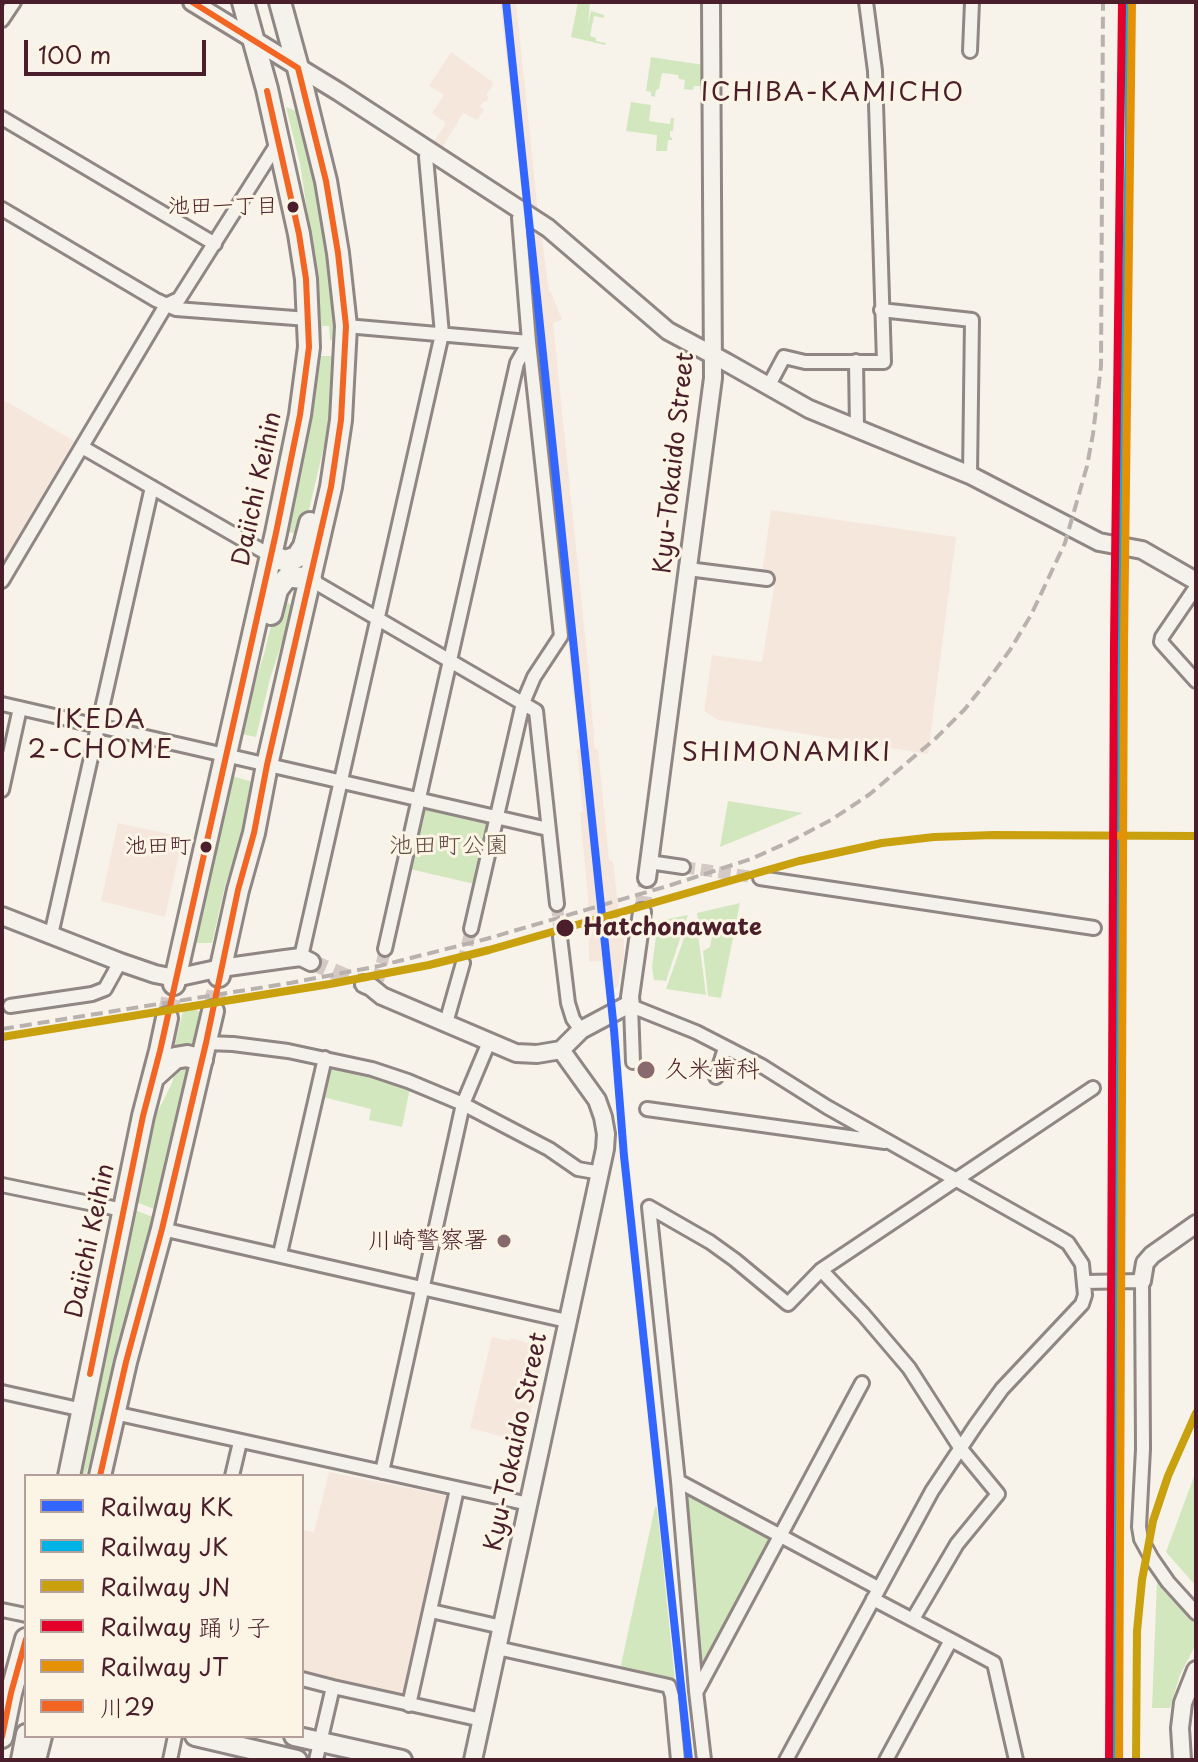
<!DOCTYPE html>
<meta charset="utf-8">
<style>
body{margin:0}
#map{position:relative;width:1198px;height:1762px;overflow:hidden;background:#f7f3ea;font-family:"Playpen Sans","Klee One",sans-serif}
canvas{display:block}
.frame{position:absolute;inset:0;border:4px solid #4a1f2b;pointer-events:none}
.legend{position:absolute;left:24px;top:1474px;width:280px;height:264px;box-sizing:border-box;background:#fcf5e5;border:2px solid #b59f9b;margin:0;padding:10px 14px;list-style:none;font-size:24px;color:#4a1f2b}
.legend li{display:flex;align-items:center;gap:16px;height:40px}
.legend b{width:40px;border:2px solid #b59f9b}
.scale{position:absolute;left:24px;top:40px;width:182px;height:36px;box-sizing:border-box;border:4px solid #4a1f2b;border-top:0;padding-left:10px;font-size:24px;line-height:28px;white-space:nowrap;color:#4a1f2b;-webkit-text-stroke:6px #fcf5e5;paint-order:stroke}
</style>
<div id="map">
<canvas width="1198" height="1762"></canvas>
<div class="frame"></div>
<ul class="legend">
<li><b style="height:10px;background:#36f"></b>Railway KK</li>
<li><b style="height:10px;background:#00b2e5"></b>Railway JK</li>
<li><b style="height:10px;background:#c9a00d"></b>Railway JN</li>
<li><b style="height:10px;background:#e4002b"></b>Railway 踊り子</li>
<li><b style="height:10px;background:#e49106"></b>Railway JT</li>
<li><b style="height:10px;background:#f26522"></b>川29</li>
</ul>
<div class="scale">100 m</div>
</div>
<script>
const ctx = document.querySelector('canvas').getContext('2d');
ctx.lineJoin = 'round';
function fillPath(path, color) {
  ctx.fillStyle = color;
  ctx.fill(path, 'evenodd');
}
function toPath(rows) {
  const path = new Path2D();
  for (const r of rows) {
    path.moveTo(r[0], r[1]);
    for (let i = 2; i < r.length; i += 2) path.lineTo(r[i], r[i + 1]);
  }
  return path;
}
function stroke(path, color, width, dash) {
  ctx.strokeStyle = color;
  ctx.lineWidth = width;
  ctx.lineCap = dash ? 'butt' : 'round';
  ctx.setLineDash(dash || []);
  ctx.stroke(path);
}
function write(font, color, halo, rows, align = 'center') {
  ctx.font = font + ' "Playpen Sans","Klee One",sans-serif';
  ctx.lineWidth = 6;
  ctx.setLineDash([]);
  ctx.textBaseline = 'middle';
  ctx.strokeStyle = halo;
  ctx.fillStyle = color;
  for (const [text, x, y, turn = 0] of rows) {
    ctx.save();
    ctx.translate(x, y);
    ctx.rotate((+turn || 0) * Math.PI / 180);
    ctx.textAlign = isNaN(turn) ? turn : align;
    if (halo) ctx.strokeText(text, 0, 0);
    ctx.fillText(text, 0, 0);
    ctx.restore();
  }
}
fillPath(toPath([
 [500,2,516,2,538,212,523,202],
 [451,52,494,83,486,95,489,98,486,102,484,101,480,106,484,110,477,120,463,113,442,148,433,143,446,123,432,113,444,95,429,86],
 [524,219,541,232,549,292,551,292,562,320,553,323,588,665,595,749,598,749,609,860,613,862,619,915,622,915,624,940,624,956,618,986,606,995,601,961,589,962,588,898,580,813,583,812,577,750,580,749,580,745,573,692],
 [2,399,74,441,2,563],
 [771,510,956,537,928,754,718,720,704,711,712,655,762,662,776,576,762,574],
 [118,823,183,837,165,917,101,901],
 [492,1337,510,1341,511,1338,546,1349,524,1440,512,1438,511,1439,470,1428],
 [329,1472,448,1496,452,1500,408,1694,402,1698,302,1675,302,1530,314,1532]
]), '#f6e7dd');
fillPath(toPath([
 [578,2,590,2,588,25,591,11,604,15,604,18,594,16,590,36,596,38,596,41,606,43,605,45,571,37],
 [651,57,704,65,703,86,694,86,693,90,684,89,685,80,679,79,678,75,662,73,659,89,656,90,655,97,651,96,651,92,646,91],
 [631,102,651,105,649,121,670,124,671,118,674,118,673,131,670,131,670,137,672,138,672,140,668,140,667,151,656,151,657,135,626,131],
 [286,107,296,111,316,190,326,237,332,290,334,341,330,340,329,326,322,326,322,340,318,340,315,269,308,217,300,164],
 [317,356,333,356,332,395,325,442,303,535,289,532,289,519,312,409],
 [277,601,291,604,290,618,270,679,256,737,242,734,242,725,264,654],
 [232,776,253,782,242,834,225,886,212,943,194,943],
 [728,801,803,813,720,847],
 [424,808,489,822,474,884,410,869],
 [740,903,721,998,708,996,703,951,710,947,712,936,707,929,699,927,697,913],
 [688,915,666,981,654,980,652,967,658,921],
 [696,919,705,987,706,995,666,989,690,921],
 [184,1007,202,1012,195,1046,192,1048,173,1052],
 [182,1062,190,1066,157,1210,136,1202,155,1117,172,1083,176,1068],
 [333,1066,410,1088,402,1127,369,1120,371,1109,323,1097,329,1069],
 [135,1210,155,1218,109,1389,99,1437,85,1476,79,1476,102,1373],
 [1196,1471,1196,1586,1166,1552],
 [691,1493,771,1537,772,1542,708,1662,702,1660,685,1496],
 [655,1507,657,1507,675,1681,624,1669,621,1665],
 [1157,1581,1196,1621,1196,1644,1180,1675,1170,1708,1152,1708]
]), '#d3e7bf');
stroke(toPath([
 [683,867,760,878],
 [557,904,560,937],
 [463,963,471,929],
 [378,981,385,949]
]), '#d4c9c4', 12, [12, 6]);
stroke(toPath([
 [642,912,647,878],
 [311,962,364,984]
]), '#d4c9c4', 16, [16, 8]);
stroke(toPath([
 [213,1011,219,976],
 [167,1018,174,984]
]), '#d4c9c4', 20, [20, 10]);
const minor = toPath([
 [2,20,14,2],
 [970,51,972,2],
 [2,118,215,244],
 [2,209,156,300,176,309,308,319],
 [881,310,972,320,970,475],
 [346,326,529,342,517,363,385,949],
 [856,361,857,428],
 [768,387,784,357,805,362,884,362,875,71,866,2],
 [82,447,273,557],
 [688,569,767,579],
 [306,577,536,711,557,904],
 [2,581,166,305,179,299,279,141],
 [1196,587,1162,637,1161,642,1196,681],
 [2,704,548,829],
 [2,790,20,708],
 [649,862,683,867],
 [760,878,1094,928],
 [471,929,523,703,534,677,561,636,529,342,519,218,522,211],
 [51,935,152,487],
 [560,937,568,1003,573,1019,581,1030],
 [301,957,442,334,426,157,429,151],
 [10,1006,92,994,105,989,120,962],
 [631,1006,696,1032,762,1066,827,1107,1058,1237,1068,1243,1082,1264,1085,1295,1082,1304,1002,1389,976,1425,932,1491,786,1760],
 [631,1006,633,1062],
 [446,1023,463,963],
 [206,1043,233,1044,288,1051,372,1069,408,1081,463,1104,549,1149,578,1169,601,1173],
 [716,1077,725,1048],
 [647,1109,885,1142],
 [2,1185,123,1210],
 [162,1229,567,1321],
 [280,1254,325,1058],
 [821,1270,863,1314,909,1368,961,1449,998,1494,957,1544,913,1619],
 [1084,1282,1142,1281,1143,1449,1139,1527,1141,1539,1152,1559,1168,1582,1196,1613],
 [2,1392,83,1410],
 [114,1413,529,1504],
 [382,1472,463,1104,489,1042],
 [232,1476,240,1442],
 [678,1481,878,1588],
 [873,1599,951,1640,886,1760],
 [2,1610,26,1615],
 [431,1611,502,1627],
 [951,1640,994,1663,1016,1760],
 [497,1648,669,1686,672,1696,678,1760],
 [302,1679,333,1687,316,1760],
 [333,1687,482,1720],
 [697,1691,862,1383],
 [409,1705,457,1489],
 [170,1760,175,1736],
 [704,1760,696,1691,678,1481,649,1207,710,1242,735,1260,788,1304,821,1270,1093,1088]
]);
const tertiary = toPath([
 [192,2,339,92,548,228,668,331,726,362,809,409,970,475,1099,542,1142,550,1196,581],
 [647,878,713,378,711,2],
 [2,916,120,962,155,974,175,978,221,968,285,959,301,957,311,962],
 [364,984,371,987,382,996,516,1053,537,1054,561,1050,581,1030,624,1007,631,1006,630,997,642,912],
 [1142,1281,1145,1263,1152,1255,1196,1224],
 [473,1760,605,1149,606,1134,603,1117,597,1100,561,1050],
 [1182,1760,1180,1728,1183,1703,1196,1670]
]);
const secondary = toPath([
 [195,1736,297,1760],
 [294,1736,402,1760],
 [21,1760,26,1734]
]);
const trunk = toPath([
 [271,556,286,561,297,557,304,546,310,523],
 [271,614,277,590,283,582,288,577,294,577,311,579],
 [219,976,238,890,254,833,267,765,331,487,341,420,346,326,338,253,326,181,298,68,280,2],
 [174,984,276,533,300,415,309,347,306,279,299,234,267,89,243,2],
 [153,1078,175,1058,187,1056,202,1060],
 [69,1476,143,1116,160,1051,167,1018],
 [100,1476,126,1362,162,1229,213,1011],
 [2,1737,11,1693,26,1639],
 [35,1760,41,1736]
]);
stroke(minor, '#908684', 18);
stroke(tertiary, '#908684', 22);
stroke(secondary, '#908684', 24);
stroke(trunk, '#908684', 26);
stroke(minor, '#f5f2ec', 12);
stroke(tertiary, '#f5f2ec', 16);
stroke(secondary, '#f5f2ec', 18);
stroke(trunk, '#f5f2ec', 20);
stroke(toPath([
 [2,1029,290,983,379,966,486,939,671,885,751,859,789,842,831,820,870,794,935,739,965,709,988,680,1010,650,1031,615,1065,543,1087,466,1093,434,1101,366,1103,2]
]), '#b8b1ae', 4, [12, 6]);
stroke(toPath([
 [90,1374,143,1116,160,1051,276,533,300,415,309,347,306,279,299,234,267,91],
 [100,1476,126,1362,162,1229,206,1043,238,890,254,833,267,765,331,487,341,420,346,326,338,253,326,181,298,68,192,2],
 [2,1737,11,1693,26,1639]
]), '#f26522', 6);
stroke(toPath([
 [506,2,614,1030,624,1156,689,1760]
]), '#36f', 8);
stroke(toPath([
 [1116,1760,1118,1102,1124,387,1129,132,1128,2]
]), '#00b2e5', 8);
stroke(toPath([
 [2,1037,330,984,429,965,489,950,799,861,882,843,934,837,994,835,1196,836],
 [1136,1760,1137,1631,1142,1580,1153,1521,1168,1476,1196,1413]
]), '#c9a00d', 8);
stroke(toPath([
 [1109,1760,1114,643,1122,2]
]), '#e4002b', 8);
stroke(toPath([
 [1119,1760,1124,643,1132,2]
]), '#e49106', 8);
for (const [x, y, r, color] of [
 [293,207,7,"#4a1f2b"],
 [206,847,7,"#4a1f2b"],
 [565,928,10,"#4a1f2b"],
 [646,1070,10,"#87696e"],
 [504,1241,8,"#87696e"]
]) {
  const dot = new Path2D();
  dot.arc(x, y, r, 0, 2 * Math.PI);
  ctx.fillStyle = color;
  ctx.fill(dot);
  stroke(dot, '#fcf5e5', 3);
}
write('22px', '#4a1f2b', '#fcf5e5', [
 ["池田一丁目",278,207],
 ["池田町",191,847]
], 'right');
write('24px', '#4a1f2b', '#fcf5e5', [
 ["Kyu-Tokaido Street",675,463,-84],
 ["Daiichi Keihin",258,489,-78],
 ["Daiichi Keihin",91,1241,-78],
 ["Kyu-Tokaido Street",517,1442,-78]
]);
write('24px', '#654f47', '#fcf5e5', [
 ["池田町公園",449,846]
]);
write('bold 24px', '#4a1f2b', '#fcf5e5', [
 ["Hatchonawate",583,928]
], 'left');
write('24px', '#4a1f2b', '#fcf5e5', [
 ["久米歯科",664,1070],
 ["川崎警察署",488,1241,"right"]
], 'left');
ctx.letterSpacing = '2px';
write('26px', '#4a1f2b', '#fcf5e5', [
 ["ICHIBA-KAMICHO",833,94],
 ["IKEDA",101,721],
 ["2-CHOME",101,751],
 ["SHIMONAMIKI",787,754]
]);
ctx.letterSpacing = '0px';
</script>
